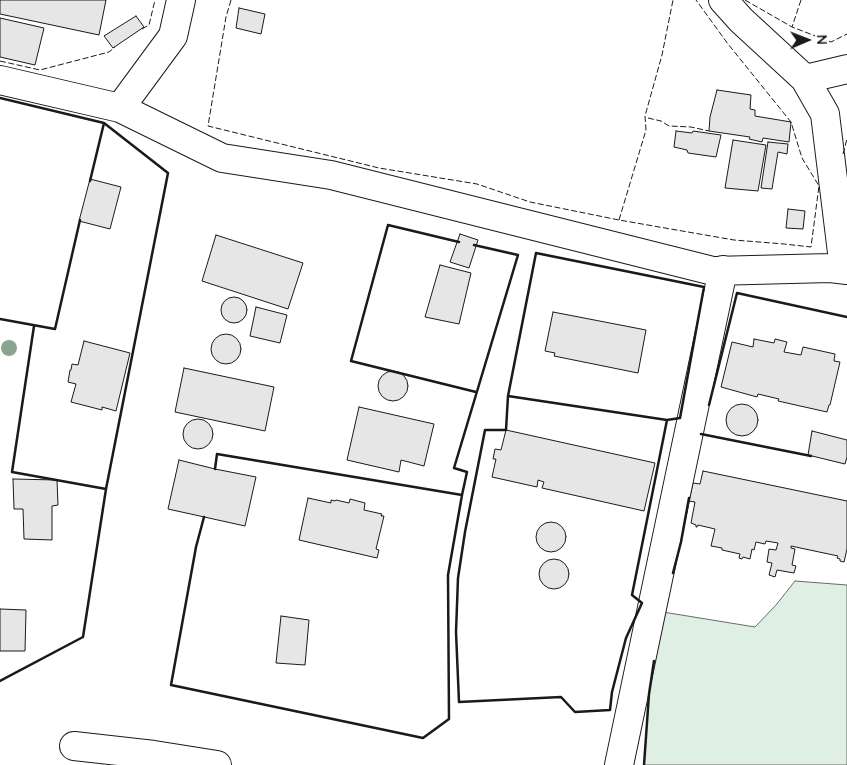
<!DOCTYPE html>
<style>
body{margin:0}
#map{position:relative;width:847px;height:765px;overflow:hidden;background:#fff;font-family:Quicksand,sans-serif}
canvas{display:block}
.north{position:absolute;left:782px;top:15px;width:50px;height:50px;-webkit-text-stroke:4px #fff;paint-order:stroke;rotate:89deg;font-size:14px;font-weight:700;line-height:20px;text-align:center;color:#1a1a1a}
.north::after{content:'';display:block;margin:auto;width:18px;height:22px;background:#1a1a1a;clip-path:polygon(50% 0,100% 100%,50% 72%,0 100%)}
</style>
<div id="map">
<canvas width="847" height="765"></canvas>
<div class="north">N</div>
</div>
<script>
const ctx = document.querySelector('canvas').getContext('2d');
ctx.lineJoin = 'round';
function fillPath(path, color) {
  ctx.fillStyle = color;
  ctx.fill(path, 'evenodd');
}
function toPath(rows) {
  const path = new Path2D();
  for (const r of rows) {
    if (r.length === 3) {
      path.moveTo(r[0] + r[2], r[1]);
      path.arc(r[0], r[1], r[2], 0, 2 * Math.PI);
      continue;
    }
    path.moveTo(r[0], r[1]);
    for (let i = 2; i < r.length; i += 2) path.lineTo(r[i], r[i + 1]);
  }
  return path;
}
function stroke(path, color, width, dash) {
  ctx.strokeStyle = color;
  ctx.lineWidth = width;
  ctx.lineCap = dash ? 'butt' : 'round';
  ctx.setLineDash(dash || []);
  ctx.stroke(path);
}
const green = toPath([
 [795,581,847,585,847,765,644,765,649,694,663,612,755,627,776,605,795,581]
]);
fillPath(green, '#e0efe3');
stroke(green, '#6a6a6a', 1);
const building = toPath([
 [0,0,106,0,99,35,0,14,0,0],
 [239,8,265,14,261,34,236,28,239,8],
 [136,16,144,27,113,48,104,36,136,16],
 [0,18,44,28,35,65,0,57,0,18],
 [717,90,751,95,750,109,755,110,755,116,791,122,789,142,763,138,762,142,749,139,750,137,709,131,710,117,717,90],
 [676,131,692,133,693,131,721,135,716,157,688,153,687,150,674,147,676,131],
 [733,140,766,145,758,191,725,188,733,140],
 [768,142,788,144,787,154,778,152,772,189,761,188,768,142],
 [90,179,121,187,110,229,79,221,90,179],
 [788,209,805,211,803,229,786,228,788,209],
 [460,234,478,240,469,268,450,262,460,234],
 [216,235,303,263,288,309,202,281,216,235],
 [440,265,471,273,459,324,425,317,440,265],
 [234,310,13],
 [256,307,287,315,280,343,250,336,256,307],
 [553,312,646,330,638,373,554,356,555,353,545,351,553,312],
 [226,349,15],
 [754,339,774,343,775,339,787,342,784,352,801,355,803,347,835,354,834,361,840,362,830,405,829,405,827,412,778,401,779,399,758,394,757,397,721,387,732,342,753,347,754,339],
 [84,341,130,353,116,411,102,407,102,410,71,402,76,384,68,382,70,370,71,370,72,364,78,365,84,341],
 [184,368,274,387,265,431,175,412,184,368],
 [393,386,15],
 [742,420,16],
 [359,407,434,424,424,466,401,460,399,472,347,460,359,407],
 [198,434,15],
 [506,430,655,463,644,511,542,488,544,482,538,480,537,487,492,477,496,459,493,459,495,449,501,450,506,430],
 [812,431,847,440,847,457,845,464,808,455,812,431],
 [179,460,215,469,256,477,245,526,168,509,179,460],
 [703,471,847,501,847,549,844,562,840,561,840,559,837,558,838,556,791,546,791,548,795,549,792,565,796,566,794,573,777,570,775,577,769,575,772,563,767,562,769,549,776,550,778,543,766,541,765,544,756,542,754,550,752,549,750,559,743,557,742,559,739,558,740,554,722,550,722,548,711,546,715,529,698,525,697,527,696,527,696,525,691,523,695,502,689,501,693,483,700,484,703,471],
 [13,479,57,480,58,505,52,506,52,540,24,539,23,509,14,509,13,479],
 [308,498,331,503,331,500,335,501,336,500,349,503,350,499,365,503,364,510,382,514,381,516,384,516,376,549,379,550,377,558,299,540,308,498],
 [551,537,15],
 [554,574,15],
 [0,609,26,610,25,651,0,651,0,609],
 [281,616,309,620,305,665,276,663,281,616]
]);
fillPath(building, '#e6e6e6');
stroke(building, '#1a1a1a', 1);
const minor = toPath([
 [723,0,741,20,805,79,825,114,844,269],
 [805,79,847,69],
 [0,80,120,108,222,158,331,175,713,271,830,268,847,270],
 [120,108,173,36,181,0],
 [74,746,154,755,217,765],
 [619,765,723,270]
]);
stroke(minor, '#1a1a1a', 30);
stroke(minor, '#fff', 28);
stroke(toPath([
 [231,0,226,17,208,126,379,168,477,184,530,202,619,220,734,240,784,244,811,247,819,186,802,158,791,122,728,44,696,0],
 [745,0,792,27],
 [801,0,792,27,831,42,847,34],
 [142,29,149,25,155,0],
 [0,61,40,70,109,52,115,47],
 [648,118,661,121,669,126,691,127,709,131],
 [843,154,847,139],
 [619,220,646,130,645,116,662,55,673,0]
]), '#1a1a1a', 1, [6, 2.5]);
stroke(toPath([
 [0,98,104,123,90,181],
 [459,242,388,225,351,361,476,392],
 [536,253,704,287,680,418,667,420,632,595,642,603,626,638,612,692,610,710,575,712,561,697,459,702,456,632,458,578,465,532,485,430,506,430,508,396,536,253],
 [0,319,55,329,80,220],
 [34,326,12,472,106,489,168,173,104,123],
 [508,396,667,420],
 [709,405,737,293,847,317],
 [701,434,811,456],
 [462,495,467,472,454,468,518,255,474,245],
 [204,517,196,547,171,685,423,738,449,719,448,575,462,495,217,454,215,469],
 [673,573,681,542,689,498],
 [0,681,83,637,106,489],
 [644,765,649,694,654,661]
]), '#1a1a1a', 2.5);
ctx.fillStyle = '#8aa48f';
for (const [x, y] of [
 [9,348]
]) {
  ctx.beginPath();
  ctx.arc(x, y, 8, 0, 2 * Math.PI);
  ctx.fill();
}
</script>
